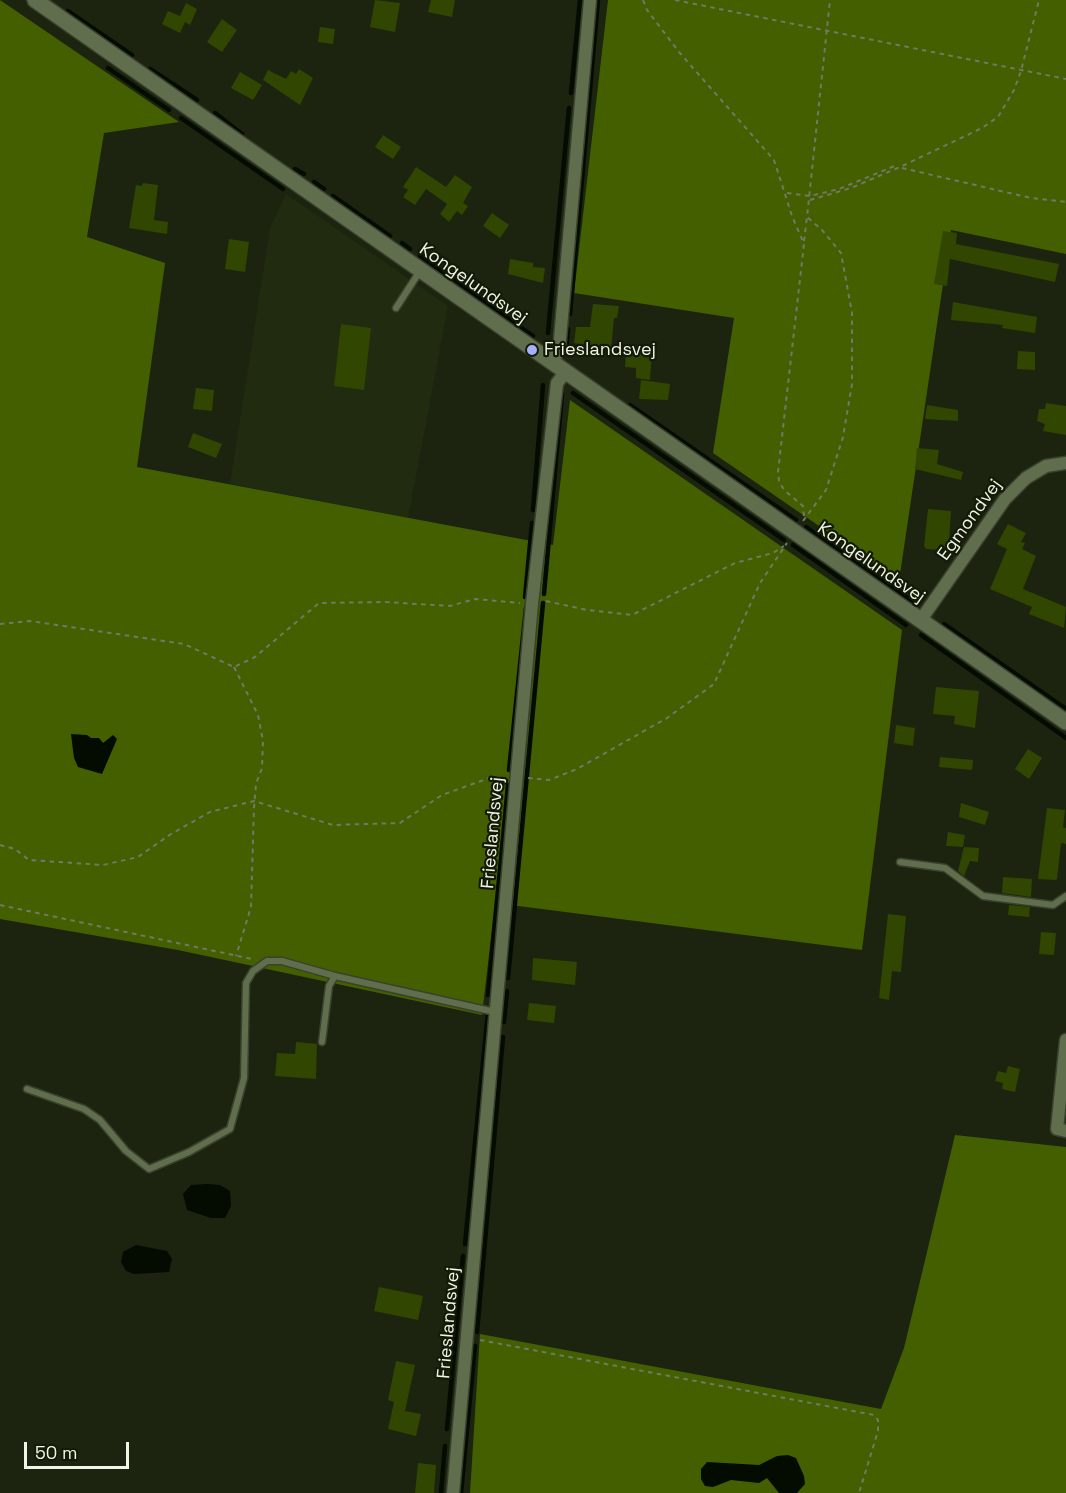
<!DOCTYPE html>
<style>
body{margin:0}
#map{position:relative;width:1066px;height:1493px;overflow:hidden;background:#1c240f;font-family:"Space Grotesk",sans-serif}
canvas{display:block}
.scale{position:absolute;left:24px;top:1442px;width:105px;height:27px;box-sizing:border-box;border:3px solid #eff5e7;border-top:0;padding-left:8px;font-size:18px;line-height:21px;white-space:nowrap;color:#eff5e7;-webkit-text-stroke:4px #131a06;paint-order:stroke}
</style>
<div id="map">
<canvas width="1066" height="1493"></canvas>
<div class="scale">50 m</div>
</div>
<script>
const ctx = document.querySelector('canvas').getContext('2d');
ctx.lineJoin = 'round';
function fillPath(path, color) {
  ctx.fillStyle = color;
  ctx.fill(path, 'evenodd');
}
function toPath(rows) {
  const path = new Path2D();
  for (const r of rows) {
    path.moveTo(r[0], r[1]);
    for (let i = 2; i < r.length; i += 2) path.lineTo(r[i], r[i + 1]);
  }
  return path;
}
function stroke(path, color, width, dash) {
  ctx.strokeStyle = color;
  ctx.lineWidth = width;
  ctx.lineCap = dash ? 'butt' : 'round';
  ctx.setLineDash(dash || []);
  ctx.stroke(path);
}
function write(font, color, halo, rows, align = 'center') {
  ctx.font = font + ' "Space Grotesk",sans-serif';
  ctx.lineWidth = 4.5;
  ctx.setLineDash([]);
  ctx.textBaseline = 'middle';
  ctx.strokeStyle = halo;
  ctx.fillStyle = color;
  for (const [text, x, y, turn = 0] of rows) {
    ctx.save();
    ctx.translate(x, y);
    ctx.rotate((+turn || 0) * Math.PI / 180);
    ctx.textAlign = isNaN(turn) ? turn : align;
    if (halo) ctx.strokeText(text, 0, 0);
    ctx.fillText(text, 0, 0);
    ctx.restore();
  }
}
fillPath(toPath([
 [286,194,448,306,408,518,230,484,270,228]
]), '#212b0f');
fillPath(toPath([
 [0,0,179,122,104,133,87,237,165,263,137,467,553,545,570,400,902,630,862,950,495,903,482,1015,178,950,0,919],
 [608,0,1066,0,1066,254,951,230,899,581,713,453,734,318,574,293],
 [955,1135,1066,1147,1066,1493,470,1493,480,1334,881,1409,904,1348]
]), '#445f00');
fillPath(toPath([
 [71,734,87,735,91,738,99,738,103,743,113,735,117,739,102,774,78,767,74,758],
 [207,1184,220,1185,230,1191,231,1206,225,1218,211,1218,187,1210,183,1194,191,1185],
 [136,1245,167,1251,172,1259,169,1272,134,1274,126,1271,121,1262,123,1252],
 [788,1455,796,1458,804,1476,805,1484,797,1493,779,1493,767,1478,759,1483,731,1480,713,1487,705,1486,701,1479,701,1469,707,1462,759,1465,777,1456]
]), '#040b00');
stroke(toPath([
 [68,11,132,55],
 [108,68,169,110],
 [150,69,197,100],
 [571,93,580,0],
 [215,113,242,134],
 [181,118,283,189],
 [295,169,304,174],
 [314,182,324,189],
 [333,196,390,236],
 [402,243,410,249],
 [420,256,533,336],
 [570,314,598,0],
 [548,333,569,108],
 [566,350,568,329],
 [573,393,784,540],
 [630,405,796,520],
 [533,510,543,385],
 [806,527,913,602],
 [793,545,906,625],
 [544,594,562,394],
 [525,597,532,523],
 [944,624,1066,709],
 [921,635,1066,738],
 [509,770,526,608],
 [508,978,543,603],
 [488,995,508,785],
 [504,1022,507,991],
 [465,1244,488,1012],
 [477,1332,503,1037],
 [447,1429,463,1256],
 [441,1493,445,1446],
 [461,1493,475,1346]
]), '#040b00', 4.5);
fillPath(toPath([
 [375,0,400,3,395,32,370,27],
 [431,0,455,0,452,17,428,12],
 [186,3,197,9,190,25,185,22,180,33,162,24,168,11,180,16],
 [222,19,237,30,222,52,207,42],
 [320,27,335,29,333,44,318,42],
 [299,69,313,78,300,105,263,80,268,70,286,79,291,71,296,74],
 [240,72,262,85,253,100,231,88],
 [383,135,401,147,393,159,375,147],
 [416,167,446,187,455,175,472,187,463,203,468,206,462,215,457,211,449,222,440,214,447,204,426,189,415,205,403,197,408,190,403,187],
 [143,183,158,185,154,220,168,222,167,234,129,228,136,185,142,186],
 [492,213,509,225,500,238,483,226],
 [943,231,957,233,956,244,1059,264,1055,282,950,259,947,286,934,284],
 [229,239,249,242,245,272,225,269],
 [510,259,533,263,533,267,545,268,543,283,508,274],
 [953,302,1037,317,1035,333,1002,328,1003,325,951,320],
 [593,304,619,306,617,318,614,318,611,349,574,343,576,327,590,327],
 [341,324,371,328,364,390,334,386],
 [636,350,652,352,650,380,636,378,636,368,625,367,626,353,636,354],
 [1018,351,1035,352,1035,370,1017,369],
 [641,380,670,384,668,400,639,399],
 [196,388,214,390,212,411,193,409],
 [1046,403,1066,406,1066,435,1043,431,1045,424,1037,421,1039,409,1045,409],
 [927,405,958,410,958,421,925,419],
 [193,433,222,444,216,458,188,447],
 [917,448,939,450,937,464,963,472,961,480,915,469],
 [928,509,951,511,949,542,946,542,945,550,926,549,924,546],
 [1008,524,1026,533,1021,542,1025,543,1022,549,1036,556,1023,589,1066,607,1064,628,1029,614,1032,607,990,589,1007,549,997,544],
 [936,687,979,691,975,728,954,724,955,716,933,714],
 [896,725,915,728,913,746,894,743],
 [1028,749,1042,758,1029,779,1015,769],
 [940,757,973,760,972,770,939,767],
 [961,803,989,812,985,825,959,817],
 [1047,808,1065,810,1063,827,1066,828,1066,844,1061,843,1057,879,1055,880,1038,879],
 [948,832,965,835,963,847,946,846],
 [964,847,979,848,978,862,970,861,964,876,958,871],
 [1003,877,1032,879,1031,897,1002,893],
 [1009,905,1030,907,1029,917,1008,915],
 [888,914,906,916,901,972,892,971,889,1000,879,998],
 [1041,932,1056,933,1054,955,1039,954],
 [533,958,577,962,575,985,532,980],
 [529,1003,556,1006,554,1023,527,1020],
 [296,1042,317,1044,316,1079,275,1076,277,1053,295,1054],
 [1008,1066,1020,1069,1015,1092,1002,1089,1003,1083,995,1081,998,1071,1006,1073],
 [379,1287,423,1296,418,1320,374,1311],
 [396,1361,415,1365,405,1411,421,1414,416,1436,388,1429,394,1402,388,1400],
 [418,1463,436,1465,434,1493,415,1493]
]), '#314601');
const service = toPath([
 [396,308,420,271],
 [900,862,945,868,983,896,1053,905,1066,896],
 [335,976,495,1012],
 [27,1089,84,1109,100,1120,126,1151,149,1169,189,1152,230,1129,244,1078,246,983,253,971,267,961,282,961,335,976,329,986,322,1042]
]);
const minor = toPath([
 [551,363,559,350,590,0],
 [920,621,1005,499,1026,478,1046,466,1066,463],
 [1066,1040,1057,1129,1066,1131],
 [453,1493,532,604,557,383,565,373]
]);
const tertiary = toPath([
 [35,0,1066,722]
]);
stroke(service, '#3a412d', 9);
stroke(minor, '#3a412d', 15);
stroke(tertiary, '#3a412d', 18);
stroke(toPath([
 [643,0,647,10,679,52,774,160,792,216,804,244,778,472,779,481,784,490,803,506,804,517],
 [675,0,1066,79],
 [902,168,1031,198,1066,202],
 [787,193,810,196,839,189,897,165],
 [810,200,851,188,900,167,982,128,998,117,1014,90,1021,71,1039,0],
 [804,241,807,217],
 [803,521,826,490,843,437,852,384,852,313,841,253,822,230,807,217,830,0],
 [546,601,587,610,632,615,735,563,773,553,784,546],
 [0,624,30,621,184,644,234,667,255,657,319,603,385,602,450,606,475,599,520,603],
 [234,667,258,715,263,741,262,768,256,784,254,807,251,907,236,956],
 [528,778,549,780,577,769,667,718,714,684,760,583,787,543],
 [0,845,15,849,29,860,103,865,138,857,171,834,210,812,254,801,333,825,400,823,442,795,492,777,504,777],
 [0,905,252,959],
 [480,1340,874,1415,878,1420,878,1431,859,1493]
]), '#717866', 2, [4.5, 4.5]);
stroke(service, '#606e4e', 6);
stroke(minor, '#606e4e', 12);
stroke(tertiary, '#606e4e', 15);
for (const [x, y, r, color] of [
 [532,350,6,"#a5b1fc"]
]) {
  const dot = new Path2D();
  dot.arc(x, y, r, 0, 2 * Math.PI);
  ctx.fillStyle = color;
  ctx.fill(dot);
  stroke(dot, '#131a06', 2);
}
write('18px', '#eff5e7', '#131a06', [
 ["Kongelundsvej",473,284,35],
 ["Egmondvej",970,520,-54],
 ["Kongelundsvej",871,563,35],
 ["Frieslandsvej",493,833,-85],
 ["Frieslandsvej",449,1323,-85]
]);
write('18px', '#eff5e7', '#131a06', [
 ["Frieslandsvej",544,350]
], 'left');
</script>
